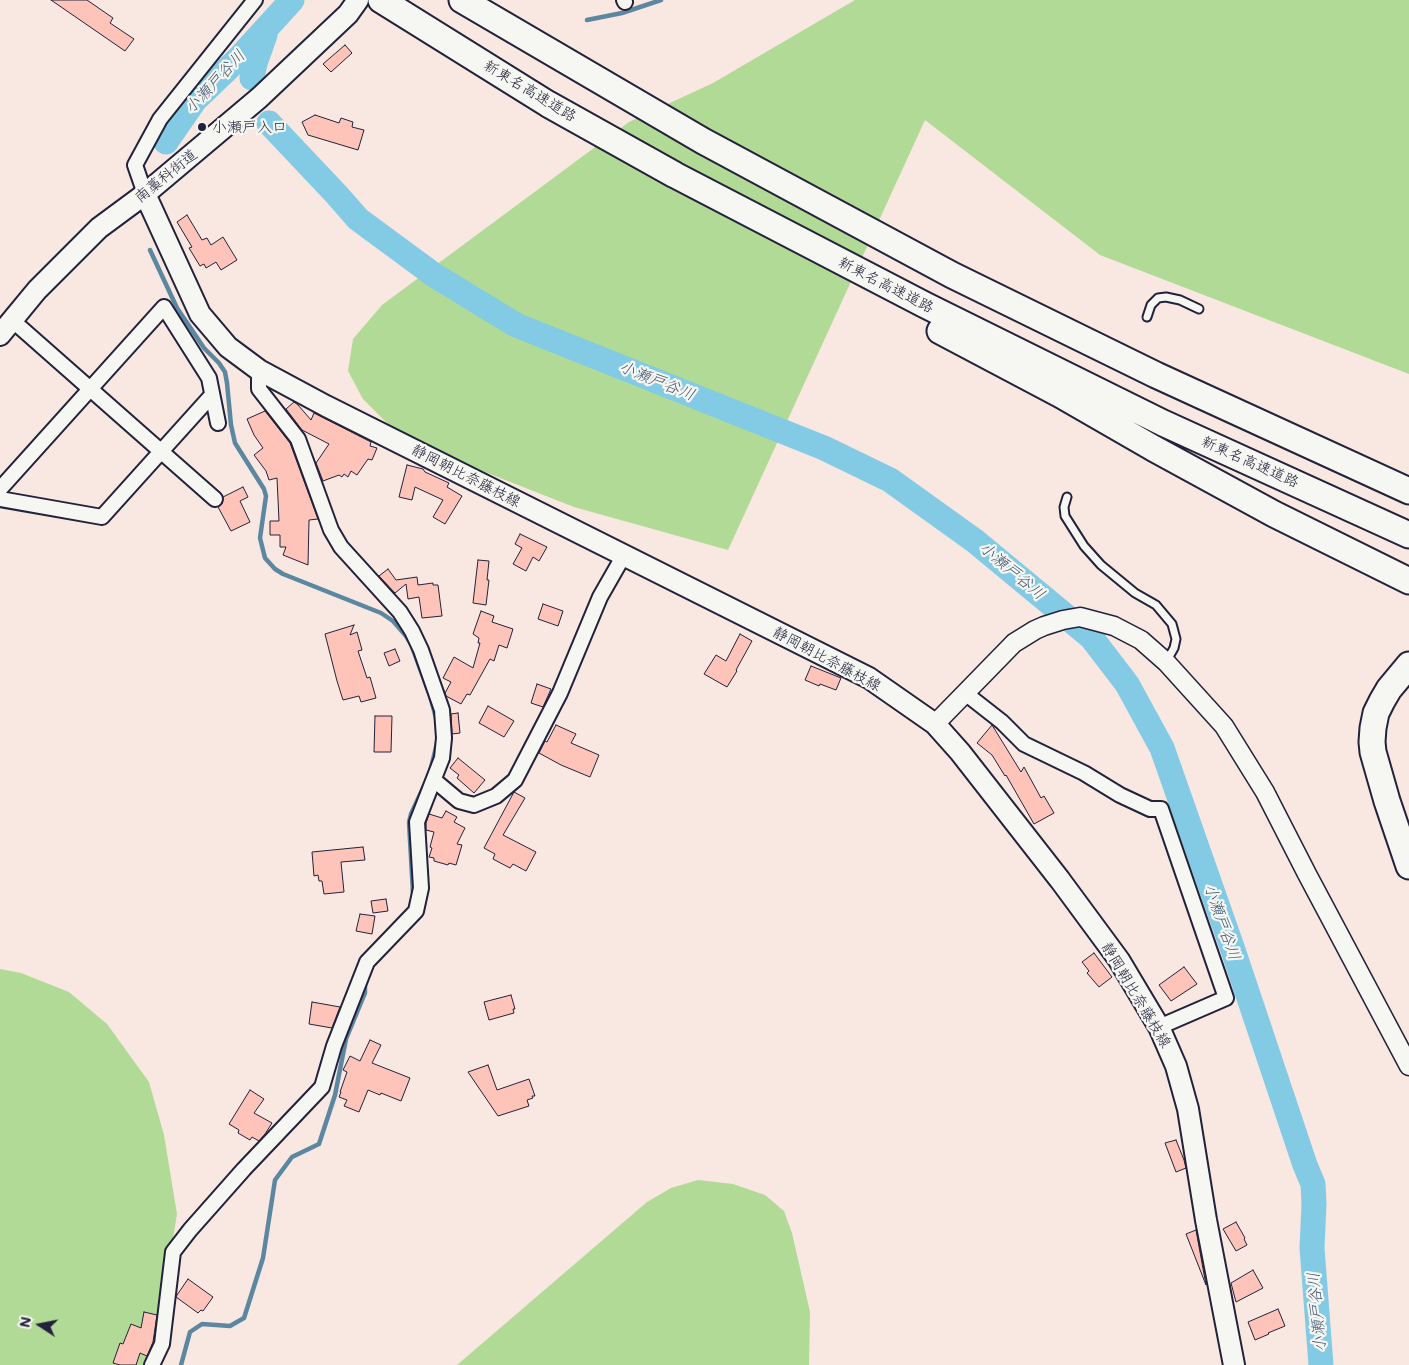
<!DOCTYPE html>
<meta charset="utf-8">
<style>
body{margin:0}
#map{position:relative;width:1409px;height:1365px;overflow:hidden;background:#f9e7e1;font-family:Mali,sans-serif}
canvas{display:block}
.north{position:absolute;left:15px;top:1300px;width:50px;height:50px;-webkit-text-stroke:4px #f6f6f2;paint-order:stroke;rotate:281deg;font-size:14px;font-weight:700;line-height:20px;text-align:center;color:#22223b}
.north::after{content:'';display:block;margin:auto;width:18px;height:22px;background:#22223b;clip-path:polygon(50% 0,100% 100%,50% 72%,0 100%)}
</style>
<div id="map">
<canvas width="1409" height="1365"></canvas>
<div class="north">N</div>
</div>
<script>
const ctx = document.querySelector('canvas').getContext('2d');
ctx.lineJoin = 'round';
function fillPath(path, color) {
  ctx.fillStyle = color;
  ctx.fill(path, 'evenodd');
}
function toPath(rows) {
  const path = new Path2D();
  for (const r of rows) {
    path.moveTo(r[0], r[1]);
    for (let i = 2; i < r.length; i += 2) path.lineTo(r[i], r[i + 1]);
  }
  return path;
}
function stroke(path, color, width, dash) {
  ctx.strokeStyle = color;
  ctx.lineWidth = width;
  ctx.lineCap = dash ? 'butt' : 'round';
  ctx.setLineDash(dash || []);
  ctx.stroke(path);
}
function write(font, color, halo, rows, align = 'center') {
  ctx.font = font + ' Mali,"Klee One",sans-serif';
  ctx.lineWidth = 4.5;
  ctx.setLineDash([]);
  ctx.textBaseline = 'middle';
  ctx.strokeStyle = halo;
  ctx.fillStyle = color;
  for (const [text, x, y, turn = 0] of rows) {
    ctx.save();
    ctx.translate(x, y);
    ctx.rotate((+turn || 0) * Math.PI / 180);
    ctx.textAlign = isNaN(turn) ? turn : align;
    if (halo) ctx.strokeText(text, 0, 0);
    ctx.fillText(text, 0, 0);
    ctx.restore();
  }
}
fillPath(toPath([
 [855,0,1409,0,1409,374,1100,255,925,120,728,550,574,507,424,448,394,430,363,399,348,371,353,339,382,305,629,122,713,83],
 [0,969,21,973,69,992,107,1024,149,1082,164,1135,177,1214,161,1312,154,1365,0,1365],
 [698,1180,733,1184,765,1195,784,1211,792,1233,810,1312,809,1365,457,1365,647,1202,671,1188]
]), '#b1da96');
stroke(toPath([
 [587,20,622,13,661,0],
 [150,250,177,308,204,348,219,363,225,372,227,383,231,425,235,443,264,489,266,496,260,538,265,558,275,569,283,574,381,613,393,621,406,636,411,644,430,696,436,718],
 [430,772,437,743],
 [413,893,409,822,411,814,424,786],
 [181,1365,190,1332,202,1324,230,1326,244,1318,263,1258,275,1180,292,1157,319,1144,335,1095,346,1039,365,993,365,981]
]), '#5c87a0', 4.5);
stroke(toPath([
 [252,78,255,63,265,35],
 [269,123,337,195,358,219,434,275,516,325,824,448,890,480,975,541,1091,637,1127,684,1162,748,1233,950,1305,1165,1313,1184,1314,1204,1312,1248,1321,1365],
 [166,142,195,100,241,56,292,0]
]), '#83cbe4', 25);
const building = toPath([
 [51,0,87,0,113,18,110,23,134,39,125,51,51,0],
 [345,45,352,53,331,72,323,64,345,45],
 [315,115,339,123,341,118,353,122,352,127,364,130,358,150,308,135,302,122,315,115],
 [187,215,202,240,207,238,211,245,223,237,237,260,221,270,216,262,206,268,204,264,200,266,189,248,192,247,177,222,187,215],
 [294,402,298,405,311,420,314,413,371,442,370,446,377,448,372,460,368,459,357,475,351,471,348,477,344,474,342,477,339,475,323,481,316,463,329,444,302,430,286,409,294,402],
 [265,411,290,443,318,519,309,520,308,565,283,555,286,547,280,547,280,535,270,535,270,521,279,521,277,478,269,480,266,471,254,455,263,448,254,435,247,419,265,411],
 [407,465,423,469,425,472,449,483,447,487,462,496,445,524,433,517,443,500,415,487,412,500,399,497,407,465],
 [243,487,248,497,240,501,250,522,231,531,218,507,222,504,223,497,243,487],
 [520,534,547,547,539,561,533,557,526,571,513,564,522,548,515,544,520,534],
 [478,560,489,561,487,580,489,580,486,605,473,603,478,560],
 [388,569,396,580,417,577,418,585,433,583,433,585,438,585,442,616,422,618,419,597,408,599,406,584,395,593,379,576,388,569],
 [543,604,563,611,558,626,538,619,543,604],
 [481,611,494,616,492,622,513,629,507,648,499,645,494,661,490,659,470,695,467,694,461,704,446,696,445,693,451,682,443,678,454,657,473,668,480,643,478,643,479,638,473,634,481,611],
 [354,625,350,635,357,632,362,650,358,651,367,678,370,677,376,698,361,702,359,696,343,700,337,681,325,634,354,625],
 [740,634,752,641,736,670,737,671,727,687,704,674,716,655,726,661,740,634],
 [395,649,400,661,389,666,384,653,395,649],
 [811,666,841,678,836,690,820,684,819,686,805,680,811,666],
 [537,684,551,689,543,707,531,703,537,684],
 [488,706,514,721,504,737,479,723,488,706],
 [458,713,460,733,452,734,451,714,458,713],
 [375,716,392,716,391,752,374,752,375,716],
 [556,725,576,734,571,743,599,755,590,777,561,765,539,753,545,741,547,742,556,725],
 [992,725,1021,772,1024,767,1041,798,1044,796,1054,813,1034,824,1006,775,1005,776,992,755,977,743,992,725],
 [458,758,485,780,474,793,457,778,459,775,450,768,458,758],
 [514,792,525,798,503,835,536,852,526,871,513,864,510,868,493,859,495,854,484,848,514,792],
 [446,811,457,817,454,822,465,828,457,844,462,845,456,865,449,863,448,865,434,861,434,858,429,857,432,848,430,847,434,832,426,830,426,823,429,814,442,818,446,811],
 [363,847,365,860,341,862,344,892,324,894,322,881,319,881,318,875,314,876,312,852,363,847],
 [386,899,388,911,373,913,371,901,386,899],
 [360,914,375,916,372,934,356,931,360,914],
 [1094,953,1112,977,1099,987,1087,973,1089,971,1082,962,1094,953],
 [1184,967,1197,984,1171,1001,1159,985,1184,967],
 [511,995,515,1009,513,1009,514,1013,489,1020,484,1002,511,995],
 [312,1002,340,1007,332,1028,309,1024,312,1002],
 [370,1040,381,1045,372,1063,410,1078,401,1101,381,1093,380,1095,368,1090,359,1112,344,1106,347,1100,339,1097,341,1092,340,1092,347,1072,343,1070,350,1056,360,1061,370,1040],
 [488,1065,497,1090,529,1079,535,1096,532,1096,533,1098,527,1100,529,1106,498,1116,468,1072,488,1065],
 [250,1090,264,1099,254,1113,272,1123,265,1134,259,1141,252,1137,250,1140,238,1133,239,1130,229,1124,250,1090],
 [1176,1140,1184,1160,1186,1168,1176,1172,1165,1143,1176,1140],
 [1236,1222,1245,1238,1244,1239,1247,1245,1236,1251,1223,1229,1236,1222],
 [1196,1230,1206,1285,1186,1234,1196,1230],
 [1253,1270,1263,1288,1236,1302,1231,1283,1253,1270],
 [188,1279,213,1297,203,1311,201,1310,198,1313,176,1297,177,1295,188,1279],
 [1278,1309,1285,1326,1268,1333,1269,1334,1255,1340,1248,1322,1278,1309],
 [144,1312,157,1315,153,1342,147,1356,140,1353,136,1365,120,1365,113,1363,120,1343,123,1344,131,1324,141,1328,144,1312]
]);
fillPath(building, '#ffc4b9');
stroke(building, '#22223b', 1);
const service = toPath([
 [1147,317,1151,305,1158,298,1166,297,1180,300,1199,309],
 [1067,497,1064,507,1065,516,1084,546,1101,565,1135,593,1156,605,1172,624,1176,639,1174,648,1166,662]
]);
const minor = toPath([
 [624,0,625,2],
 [145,194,135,165,160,119,255,0],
 [12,320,215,499],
 [0,489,164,307,209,378,218,423],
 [0,499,102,517,212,395],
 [965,693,1002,722,1024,744,1084,773,1120,795,1150,809,1161,809,1226,998,1159,1027],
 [434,780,459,801,474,805,496,796,515,780,560,693,600,597,624,555],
 [152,1365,162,1344,173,1252,190,1230,244,1169,322,1087,334,1046,367,962,416,911,421,888,417,822,442,758,444,738,442,710,421,650,412,631,400,612,341,547,331,530,298,439,259,389,259,370]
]);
const tertiary = toPath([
 [935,724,1014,643,1035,630,1044,626,1063,620,1080,617,1114,626,1141,640,1166,662,1224,726,1265,792,1307,874,1409,1066]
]);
const secondary = toPath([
 [145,194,200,314,228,347,259,370,326,406,869,678,935,724,960,752,1060,880,1119,960,1159,1027,1176,1066,1188,1109,1206,1220,1234,1365],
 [0,335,37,290,99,228,145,194,259,98,348,14,358,0]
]);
const motorway = toPath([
 [381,0,548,104,675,175,925,305,1163,423,1409,535],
 [462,0,703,141,952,275,1156,375,1409,491],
 [940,331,1061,395,1153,448,1274,514,1409,581],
 [1409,665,1389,689,1382,701,1376,713,1373,728,1372,742,1373,752,1387,801,1409,866]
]);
stroke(service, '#22223b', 11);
stroke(minor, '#22223b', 18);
stroke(tertiary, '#22223b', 21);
stroke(secondary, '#22223b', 24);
stroke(motorway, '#22223b', 29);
stroke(service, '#f6f6f2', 7);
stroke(minor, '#f6f6f2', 14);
stroke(tertiary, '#f6f6f2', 18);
stroke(secondary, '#f6f6f2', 20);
stroke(motorway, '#f6f6f2', 25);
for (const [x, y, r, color] of [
 [202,127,5,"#22223b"]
]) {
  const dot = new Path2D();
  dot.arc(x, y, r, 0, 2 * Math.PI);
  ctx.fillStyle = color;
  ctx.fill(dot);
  stroke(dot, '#f6f6f2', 2);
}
write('15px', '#22223b', '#f6f6f2', [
 ["新東名高速道路",530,91,31],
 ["南藁科街道",166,176,-39],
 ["新東名高速道路",886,285,27],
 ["新東名高速道路",1250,462,24],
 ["静岡朝比奈藤枝線",466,476,27],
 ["静岡朝比奈藤枝線",827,659,28],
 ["静岡朝比奈藤枝線",1136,995,59]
]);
write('15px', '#22223b', '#f6f6f2', [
 ["小瀬戸入口",212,127]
], 'left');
write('italic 16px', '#3f556e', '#f6f6f2', [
 ["小瀬戸谷川",215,82,-47],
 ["小瀬戸谷川",657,381,22],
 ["小瀬戸谷川",1012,571,40],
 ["小瀬戸谷川",1222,922,71],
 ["小瀬戸谷川",1317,1312,-95]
]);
</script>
